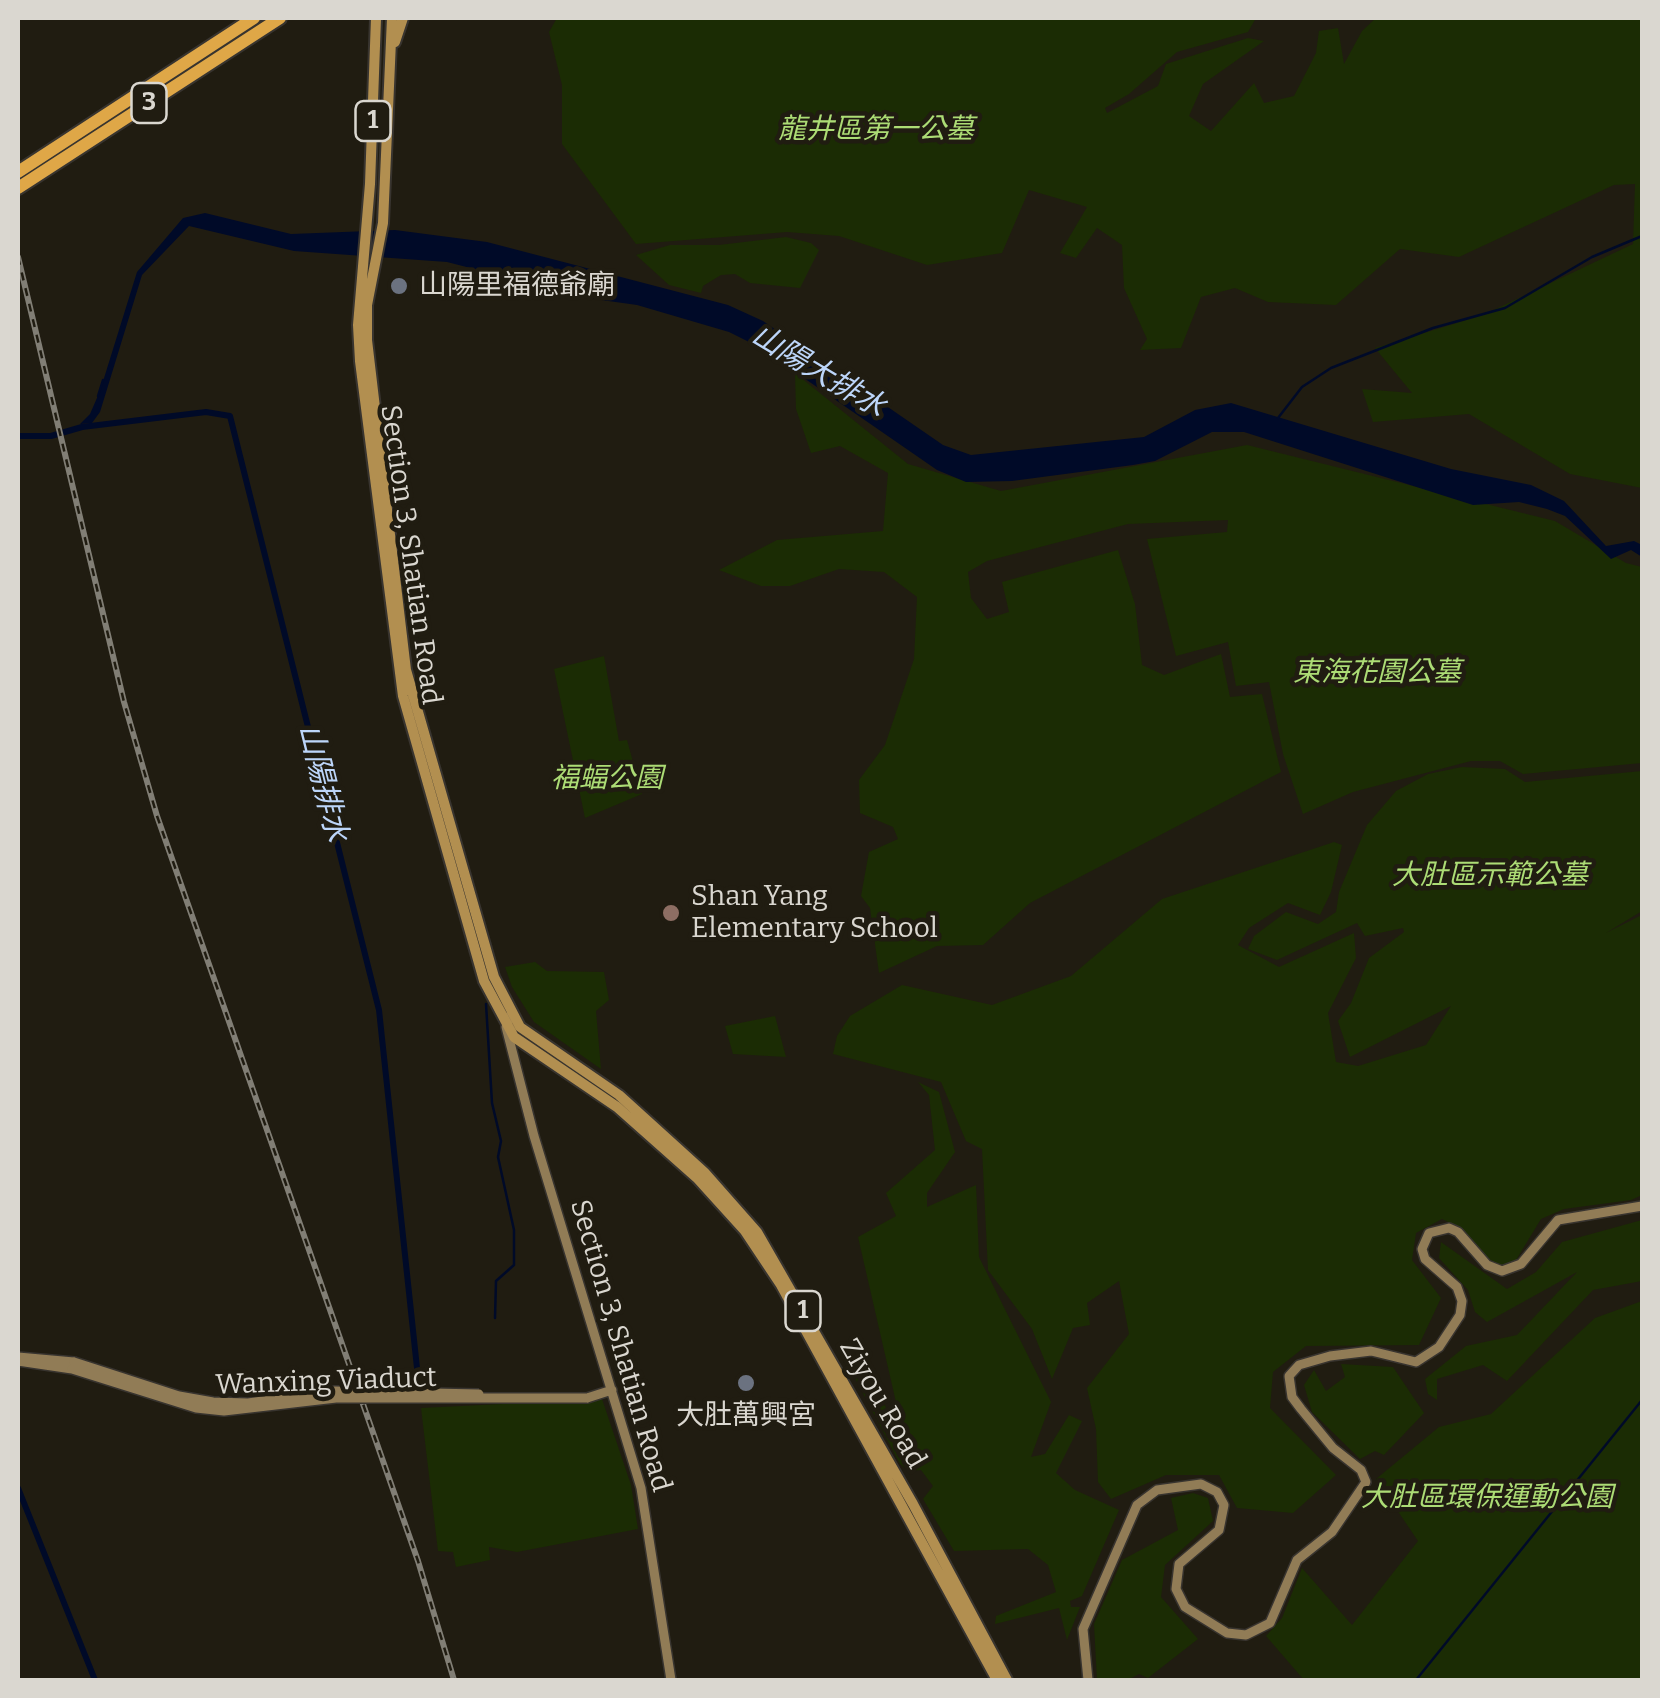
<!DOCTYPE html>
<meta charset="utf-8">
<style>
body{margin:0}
#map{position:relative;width:1660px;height:1698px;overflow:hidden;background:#201c11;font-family:Bitter,serif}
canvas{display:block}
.frame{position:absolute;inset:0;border:20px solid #dad7d0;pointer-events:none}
</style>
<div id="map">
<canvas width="1660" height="1698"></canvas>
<div class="frame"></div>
</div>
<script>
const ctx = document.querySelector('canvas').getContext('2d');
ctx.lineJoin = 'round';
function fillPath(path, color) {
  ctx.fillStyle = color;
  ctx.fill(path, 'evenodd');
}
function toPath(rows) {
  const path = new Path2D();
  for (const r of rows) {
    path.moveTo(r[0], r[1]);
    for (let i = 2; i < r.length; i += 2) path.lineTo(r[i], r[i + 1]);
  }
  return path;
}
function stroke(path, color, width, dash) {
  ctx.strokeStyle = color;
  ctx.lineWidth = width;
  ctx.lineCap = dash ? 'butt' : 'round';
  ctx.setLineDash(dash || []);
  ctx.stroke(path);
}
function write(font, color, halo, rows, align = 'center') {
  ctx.font = font + ' Bitter,"Noto Sans TC",serif';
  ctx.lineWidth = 9;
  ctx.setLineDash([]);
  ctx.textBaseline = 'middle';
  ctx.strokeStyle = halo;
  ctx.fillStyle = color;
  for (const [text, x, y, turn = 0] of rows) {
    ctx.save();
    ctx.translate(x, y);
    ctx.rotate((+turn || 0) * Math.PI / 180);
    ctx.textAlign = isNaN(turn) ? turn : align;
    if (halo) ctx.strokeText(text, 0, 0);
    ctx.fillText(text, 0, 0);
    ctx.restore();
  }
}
fillPath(toPath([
 [557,18,1256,18,1248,32,1177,52,1129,94,1105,108,1107,113,1158,86,1166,64,1248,38,1264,41,1203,84,1189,116,1211,131,1254,83,1264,103,1294,96,1316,53,1319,31,1338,28,1344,64,1362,31,1376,18,1642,18,1642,488,1570,474,1469,414,1373,422,1362,389,1412,393,1375,348,1483,315,1633,244,1635,184,1614,185,1459,257,1400,249,1336,305,1268,302,1235,288,1201,297,1181,348,1140,350,1147,339,1124,288,1122,245,1097,228,1076,258,1060,253,1087,207,1029,190,1002,253,927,265,839,236,787,232,636,244,562,144,562,85,549,32],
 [786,237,811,243,819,250,800,288,750,283,735,274,721,275,703,286,701,293,669,285,636,255,670,245,719,245],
 [795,373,908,464,1001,491,1247,445,1555,521,1626,563,1642,567,1642,763,1523,774,1500,761,1471,761,1353,792,1303,814,1283,754,1269,682,1236,686,1228,642,1176,656,1147,539,1227,532,1228,520,1128,524,987,561,968,572,971,598,987,619,1009,612,1002,582,1118,550,1135,604,1142,665,1164,675,1221,654,1230,697,1262,694,1281,772,1030,903,983,945,937,946,879,973,870,908,861,896,869,852,898,839,893,827,860,813,859,780,885,745,914,659,917,597,884,572,839,569,790,586,761,586,719,570,777,540,883,531,888,473,840,446,811,453,796,409],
 [604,656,619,741,627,740,642,794,585,818,554,669],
 [1462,767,1505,769,1525,782,1642,771,1642,911,1606,933,1642,915,1642,1195,1631,1200,1564,1209,1541,1219,1516,1260,1503,1266,1486,1258,1463,1229,1442,1219,1416,1233,1412,1260,1441,1298,1419,1345,1306,1346,1273,1372,1270,1408,1336,1475,1293,1513,1237,1508,1219,1475,1166,1475,1111,1499,1098,1482,1096,1429,1087,1388,1129,1334,1119,1281,1087,1303,1090,1325,1073,1328,1052,1379,1032,1329,988,1270,982,1149,966,1141,941,1082,833,1054,837,1036,850,1016,902,985,992,1005,1071,976,1162,899,1334,842,1342,845,1331,892,1320,915,1288,903,1249,928,1238,945,1279,967,1354,933,1356,958,1328,1013,1336,1062,1358,1066,1426,1045,1451,1006,1350,1057,1338,1021,1351,1003,1369,958,1404,932,1403,928,1365,936,1357,923,1277,960,1248,949,1254,936,1286,912,1318,924,1336,912,1339,892,1367,825,1396,791,1428,774],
 [535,962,547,971,604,972,609,1000,596,1011,601,1069,534,1022,512,987,505,967],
 [775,1016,786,1057,733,1054,725,1026],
 [918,1082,939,1092,955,1152,927,1193,927,1207,976,1185,979,1257,1051,1402,1031,1457,1045,1454,1069,1415,1082,1421,1056,1473,1075,1490,1119,1510,1082,1596,1070,1601,1071,1607,1080,1607,1067,1640,1059,1608,995,1624,996,1616,1056,1592,1048,1565,1028,1549,954,1551,923,1499,933,1486,921,1470,909,1471,900,1464,846,1361,864,1354,902,1447,904,1437,858,1237,896,1216,886,1193,935,1150,929,1095],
 [1642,1220,1642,1281,1593,1290,1507,1381,1483,1365,1437,1379,1437,1400,1428,1394,1425,1379,1466,1346,1517,1335,1577,1272,1487,1322,1475,1312,1468,1290,1439,1258,1441,1242,1507,1289,1536,1272,1562,1242],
 [1642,1301,1642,1680,1304,1680,1266,1636,1282,1618,1302,1568,1352,1625,1418,1541,1376,1479,1439,1427,1491,1414,1595,1318],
 [1341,1364,1393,1367,1424,1413,1384,1455,1375,1451,1360,1459,1312,1412,1304,1385,1314,1370,1326,1391,1345,1377],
 [602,1399,631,1485,638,1529,517,1552,489,1547,490,1560,456,1567,453,1552,438,1551,421,1408],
 [1193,1493,1208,1498,1213,1521,1165,1565,1161,1597,1198,1639,1148,1678,1139,1674,1127,1680,1097,1680,1094,1624,1122,1560,1178,1530,1171,1498]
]), '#1b2c04');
fillPath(toPath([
 [205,213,291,234,395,230,487,242,728,305,763,321,943,445,971,455,1144,437,1195,410,1231,403,1451,469,1531,485,1564,501,1606,546,1634,541,1642,545,1642,557,1631,550,1611,559,1565,516,1547,509,1519,502,1473,505,1244,432,1212,432,1155,461,1133,465,1012,481,966,482,937,470,759,347,729,332,637,305,587,298,447,262,294,251,189,226,142,275,100,412,92,423,80,424,90,414,100,391,137,272,183,218]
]), '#000a28');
stroke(toPath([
 [98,396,103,380],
 [1278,418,1302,387,1331,368,1433,328,1505,308,1592,257,1642,236],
 [486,1004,492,1103,501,1141,498,1157,514,1230,514,1265,496,1281,495,1318],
 [1416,1680,1642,1400]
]), '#000a28', 2.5);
stroke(toPath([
 [18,436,51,436,82,427,206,412,230,416,379,1010,417,1368],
 [18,1488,95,1680]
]), '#000a28', 6);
const secondary = toPath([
 [511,1014,506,1027,534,1136,641,1488,671,1680],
 [18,1357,74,1362],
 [18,1361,72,1369],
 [587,1398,612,1390],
 [1088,1680,1083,1629,1137,1505,1157,1490,1201,1484,1217,1492,1224,1505,1219,1530,1179,1564,1176,1589,1185,1607,1227,1633,1246,1635,1270,1623,1297,1560,1332,1532,1366,1482,1361,1470,1333,1448,1301,1409,1292,1397,1289,1376,1299,1365,1330,1356,1371,1351,1416,1362,1439,1347,1460,1315,1462,1301,1457,1287,1425,1259,1422,1249,1429,1233,1449,1228,1458,1232,1487,1265,1502,1271,1521,1264,1558,1220,1642,1206]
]);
const primary = toPath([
 [376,18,370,184,358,325,360,361,403,696,484,981,514,1037,617,1107,697,1178,745,1231,781,1285,997,1680],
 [392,18,383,223,367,305,367,340,406,670,494,977,520,1027,619,1095,705,1173,757,1232,913,1504,1007,1680],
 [395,42,403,18]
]);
const highway = toPath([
 [18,172,254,18],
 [18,188,280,18]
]);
stroke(secondary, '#38342f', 12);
stroke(primary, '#38342f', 14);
stroke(highway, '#38342f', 16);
stroke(secondary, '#917c56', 9);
stroke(primary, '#b28f50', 10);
stroke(highway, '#dfa747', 12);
const rail = toPath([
 [18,257,124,702,157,816,418,1561,454,1680]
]);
stroke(rail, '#817e75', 6);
stroke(rail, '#201c11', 2.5, [8]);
const secondaryBridge = toPath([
 [74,1362,179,1396,213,1402,248,1403,335,1391,479,1394],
 [72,1369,196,1408,224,1411,336,1398,587,1398]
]);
stroke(secondaryBridge, '#38342f', 12, []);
stroke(secondaryBridge, '#917c56', 9);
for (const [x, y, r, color] of [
 [399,286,10,"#6b7280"],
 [671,913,10,"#8d6e63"],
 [746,1383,10,"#6b7280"]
]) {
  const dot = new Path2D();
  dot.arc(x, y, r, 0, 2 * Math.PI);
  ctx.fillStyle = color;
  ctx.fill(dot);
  stroke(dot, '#201c11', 4);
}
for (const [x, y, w] of [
 [149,103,35],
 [373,121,35],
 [803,1311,35]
]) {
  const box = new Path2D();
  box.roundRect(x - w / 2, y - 20, w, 40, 8);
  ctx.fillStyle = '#201c11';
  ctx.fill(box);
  stroke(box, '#dad7d0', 2.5);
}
write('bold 25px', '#dad7d0', null, [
 ["3",149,103],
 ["1",373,121],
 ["1",803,1311]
]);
write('italic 28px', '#acdc75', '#201c11', [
 ["龍井區第一公墓",876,130],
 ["東海花園公墓",1377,673],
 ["福蝠公園",607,779],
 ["大肚區示範公墓",1490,876],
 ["大肚區環保運動公園",1487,1498]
]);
write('28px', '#dad7d0', '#201c11', [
 ["山陽里福德爺廟",419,286],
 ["Shan Yang",691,897],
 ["Elementary School",691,929],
 ["大肚萬興宮",746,1416,"center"]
], 'left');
write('28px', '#dad7d0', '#201c11', [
 ["Section 3, Shatian Road",410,555,82],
 ["Section 3, Shatian Road",620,1346,74],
 ["Wanxing Viaduct",326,1382,-2],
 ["Ziyou Road",882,1404,60]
]);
write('italic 30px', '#bcd5f9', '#201c11', [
 ["山陽大排水",818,372,31],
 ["山陽排水",322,783,76]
]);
</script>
